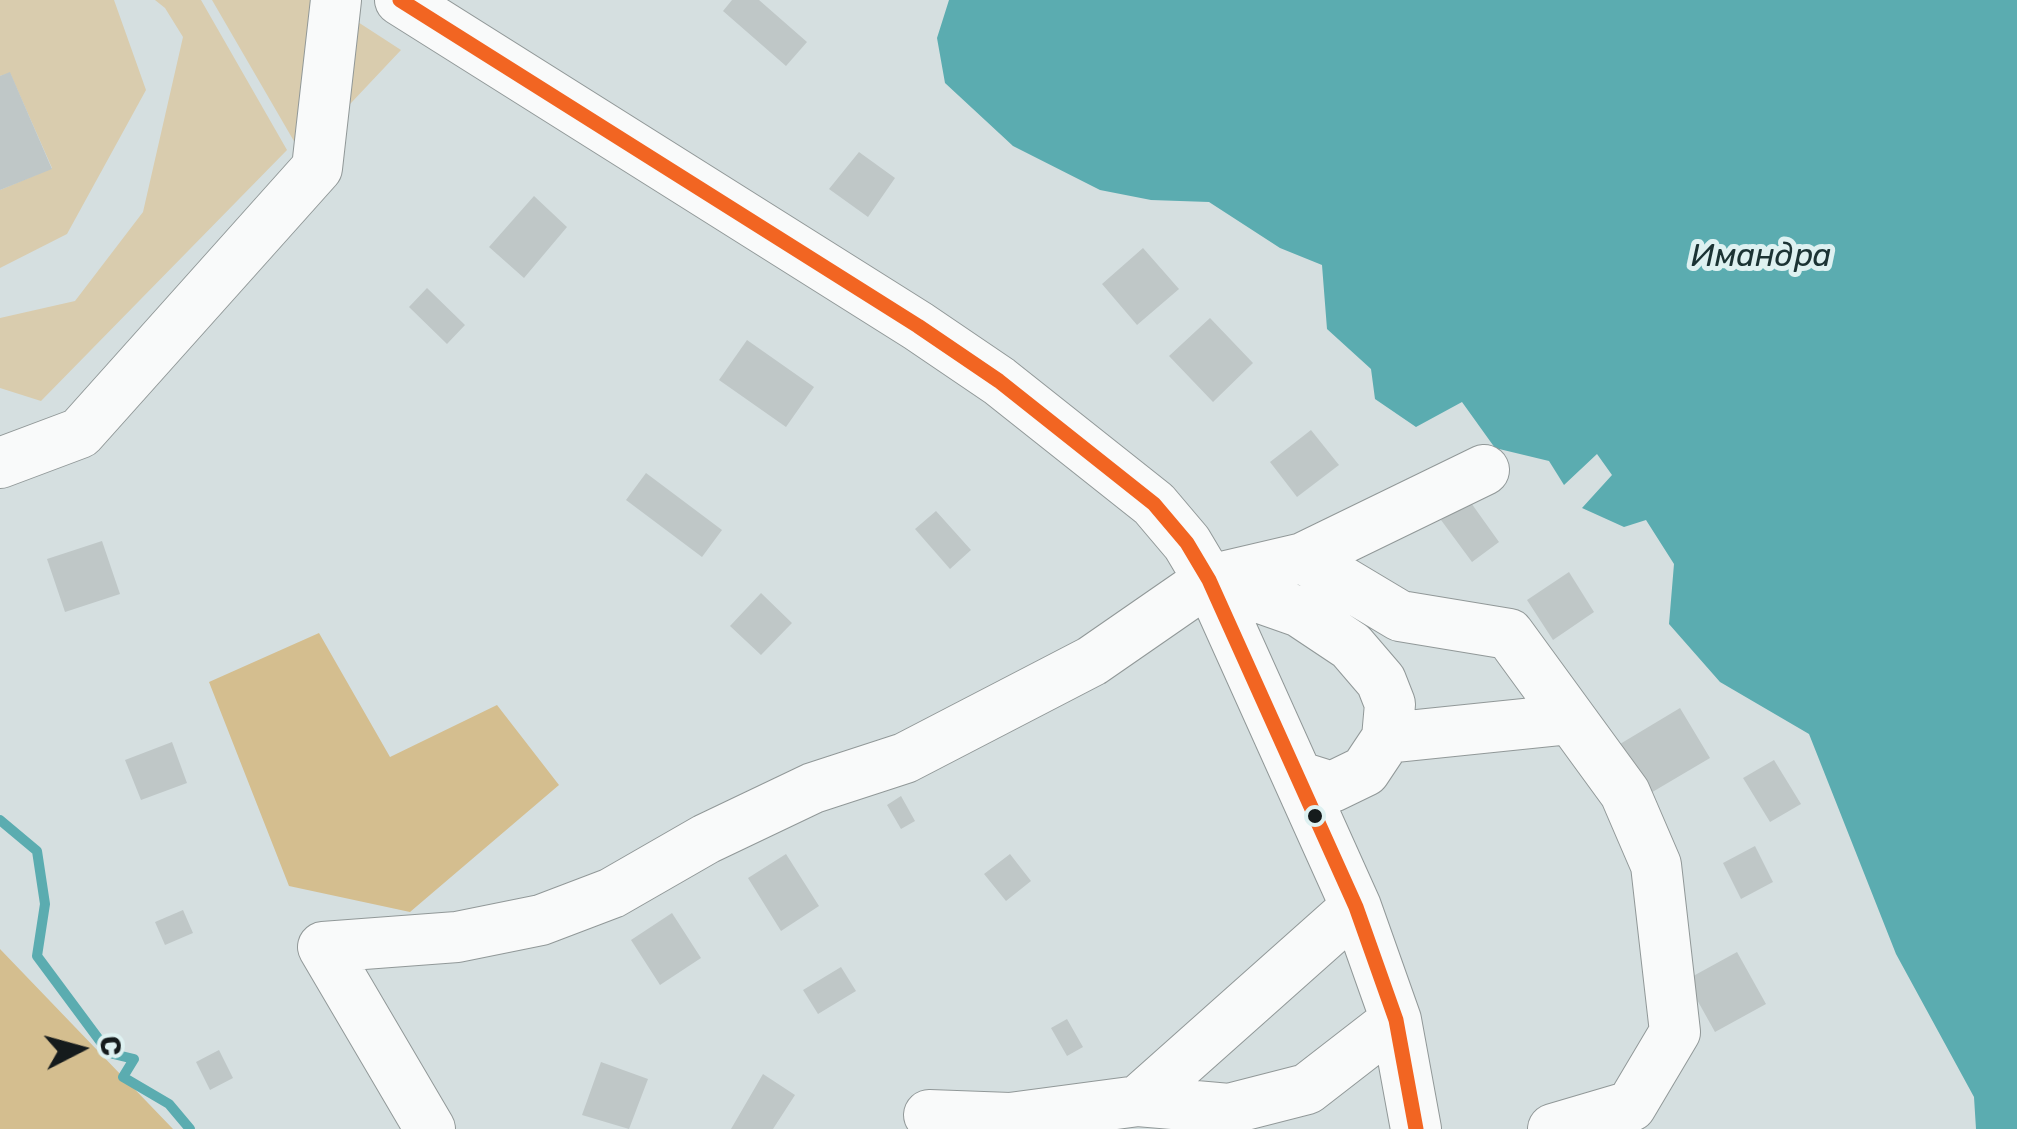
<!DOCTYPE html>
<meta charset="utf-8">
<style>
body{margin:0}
#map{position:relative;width:2017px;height:1129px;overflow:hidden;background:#d5dfe0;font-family:Rubik,sans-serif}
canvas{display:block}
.north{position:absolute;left:30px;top:999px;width:100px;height:100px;-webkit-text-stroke:8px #def1f1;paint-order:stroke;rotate:84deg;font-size:28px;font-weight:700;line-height:40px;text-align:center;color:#151b1c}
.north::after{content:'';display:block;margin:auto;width:35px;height:45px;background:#151b1c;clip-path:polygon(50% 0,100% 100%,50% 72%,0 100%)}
</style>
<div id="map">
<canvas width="2017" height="1129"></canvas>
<div class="north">С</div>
</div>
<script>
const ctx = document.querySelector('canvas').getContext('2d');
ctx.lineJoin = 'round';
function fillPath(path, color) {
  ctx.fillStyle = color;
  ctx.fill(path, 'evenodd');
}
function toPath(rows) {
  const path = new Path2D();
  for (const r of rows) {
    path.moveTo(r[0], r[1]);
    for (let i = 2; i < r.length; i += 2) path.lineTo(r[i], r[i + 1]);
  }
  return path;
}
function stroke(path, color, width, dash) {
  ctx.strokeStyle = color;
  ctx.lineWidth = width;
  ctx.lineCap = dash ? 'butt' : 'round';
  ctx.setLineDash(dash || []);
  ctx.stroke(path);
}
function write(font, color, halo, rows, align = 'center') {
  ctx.font = font + ' Rubik,sans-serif';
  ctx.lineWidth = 10;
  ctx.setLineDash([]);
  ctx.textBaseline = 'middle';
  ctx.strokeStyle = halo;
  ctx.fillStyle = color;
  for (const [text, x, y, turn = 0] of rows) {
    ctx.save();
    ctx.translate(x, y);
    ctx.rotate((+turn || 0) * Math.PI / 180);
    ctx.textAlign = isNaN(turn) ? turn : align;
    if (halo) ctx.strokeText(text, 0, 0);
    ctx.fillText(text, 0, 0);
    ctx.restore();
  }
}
fillPath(toPath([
 [0,0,114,0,146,90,67,234,0,268,0,190,52,168,10,73,0,76],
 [155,0,201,0,287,150,41,401,0,388,0,318,75,301,143,212,183,37,165,8],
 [212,0,324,0,401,50,302,155]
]), '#d9ccae');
fillPath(toPath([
 [319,633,390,757,497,705,559,785,410,912,289,886,209,682],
 [0,949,123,1077,173,1129,0,1129]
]), '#d4be8f');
fillPath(toPath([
 [949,0,2017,0,2017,1129,1976,1129,1974,1097,1896,954,1809,734,1720,682,1669,624,1674,564,1646,520,1624,527,1582,508,1612,475,1597,454,1564,485,1549,461,1495,448,1462,402,1416,427,1375,399,1371,369,1327,329,1322,265,1280,248,1209,202,1151,200,1100,190,1013,146,945,83,937,38]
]), '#5bacb0');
stroke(toPath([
 [0,820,37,851,45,904,37,956,109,1053,134,1059,123,1077,169,1104,190,1129]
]), '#5bacb0', 10);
fillPath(toPath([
 [732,0,759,0,807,42,786,66,723,11],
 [10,72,52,169,0,190,0,76],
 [859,152,895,178,868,217,829,189],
 [534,196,567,227,524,278,489,247],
 [1143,248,1179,289,1137,325,1102,284],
 [427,288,465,325,447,344,409,307],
 [1210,318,1253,363,1213,402,1169,356],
 [747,340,814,387,786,427,719,380],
 [1311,430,1339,465,1297,497,1270,462],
 [646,473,722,530,702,557,626,500],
 [1469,500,1499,542,1472,562,1441,520],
 [936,511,971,550,950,569,915,529],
 [102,541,120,594,65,612,47,559],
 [1569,572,1594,612,1553,640,1527,600],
 [761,593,792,623,761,655,730,626],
 [1680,708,1710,758,1649,794,1620,744],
 [172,742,187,783,141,800,125,760],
 [1774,760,1801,804,1770,822,1743,778],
 [901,796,915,821,901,829,887,805],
 [1755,846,1773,882,1741,899,1723,863],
 [786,854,819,906,781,931,748,878],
 [1010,854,1031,881,1006,901,984,874],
 [183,910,193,933,165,945,155,922],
 [672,913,701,958,660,985,631,940],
 [1737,952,1766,1004,1715,1032,1686,980],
 [841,967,856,991,818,1014,803,990],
 [1067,1019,1083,1047,1067,1056,1051,1028],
 [219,1050,233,1078,210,1090,196,1062],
 [601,1062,648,1079,629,1129,582,1115],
 [763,1074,795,1095,773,1129,731,1129]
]), '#bfc7c7');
const minor = toPath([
 [400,0,918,326,999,381,1154,504,1187,543,1209,580,1356,907,1396,1020,1416,1129],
 [0,463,80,433,317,168,336,0],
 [1303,558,1400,616,1509,634,1571,719],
 [1209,580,1300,612,1351,646,1381,681,1390,704,1387,738,1365,771,1332,787,1297,776],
 [1387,738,1571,719,1625,793,1656,865,1675,1032,1631,1106,1553,1129],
 [1138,1101,1229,1109,1307,1089,1396,1020],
 [929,1115,1010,1118,1138,1101,1356,907],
 [430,1129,323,947,457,937,541,920,612,893,706,839,813,788,905,758,1092,661,1209,580,1303,558,1484,470]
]);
stroke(minor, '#919898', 52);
stroke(minor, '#f9fafa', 50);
stroke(toPath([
 [400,0,918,326,999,381,1154,504,1187,543,1209,580,1356,907,1396,1020,1416,1129]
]), '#f26522', 15);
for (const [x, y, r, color] of [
 [1315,816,9,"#151b1c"]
]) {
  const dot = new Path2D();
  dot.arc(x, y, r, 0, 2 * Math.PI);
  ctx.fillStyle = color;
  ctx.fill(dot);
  stroke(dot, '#def1f1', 4);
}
write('italic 32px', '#1b3334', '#def1f1', [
 ["Имандра",1761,257]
]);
</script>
